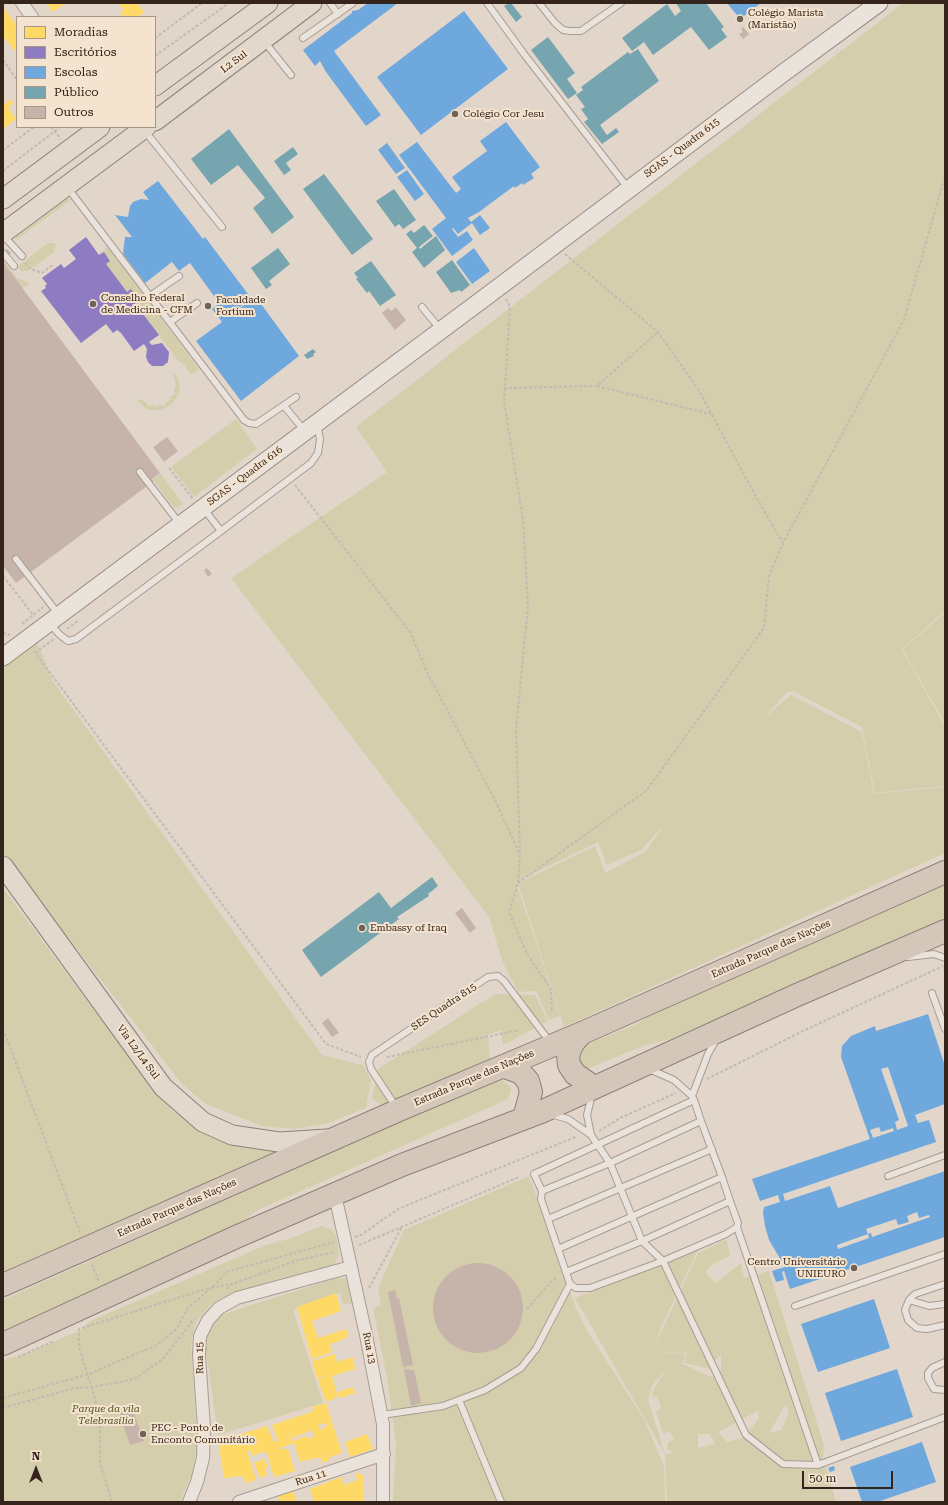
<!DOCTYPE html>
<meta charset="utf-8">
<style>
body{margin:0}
#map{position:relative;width:948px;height:1505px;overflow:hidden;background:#e2d6ca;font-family:"Roboto Serif",serif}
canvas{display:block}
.frame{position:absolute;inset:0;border:4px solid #34241c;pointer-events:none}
.legend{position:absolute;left:16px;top:16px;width:140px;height:112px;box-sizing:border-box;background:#f4e3ce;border:1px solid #a79787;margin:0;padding:5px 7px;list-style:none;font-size:12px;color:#34241c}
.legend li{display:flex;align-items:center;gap:8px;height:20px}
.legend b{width:20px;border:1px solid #a79787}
.north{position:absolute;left:16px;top:1449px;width:40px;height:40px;-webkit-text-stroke:3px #f4e3ce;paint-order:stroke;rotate:0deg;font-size:11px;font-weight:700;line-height:16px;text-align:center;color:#34241c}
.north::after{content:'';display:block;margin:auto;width:14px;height:18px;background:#34241c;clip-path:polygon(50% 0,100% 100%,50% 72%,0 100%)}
.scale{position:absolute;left:802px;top:1471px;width:91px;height:18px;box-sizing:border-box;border:2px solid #34241c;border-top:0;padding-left:5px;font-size:12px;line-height:14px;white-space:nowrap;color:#34241c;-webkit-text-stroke:3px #f4e3ce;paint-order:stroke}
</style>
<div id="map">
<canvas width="948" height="1505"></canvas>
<div class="frame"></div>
<ul class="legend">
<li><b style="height:11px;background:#ffd966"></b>Moradias</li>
<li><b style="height:11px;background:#8e7cc3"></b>Escritórios</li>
<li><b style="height:11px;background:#6fa8dc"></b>Escolas</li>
<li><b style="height:11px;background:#76a5af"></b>Público</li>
<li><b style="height:11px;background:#c6b4ab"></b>Outros</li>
</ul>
<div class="north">N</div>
<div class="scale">50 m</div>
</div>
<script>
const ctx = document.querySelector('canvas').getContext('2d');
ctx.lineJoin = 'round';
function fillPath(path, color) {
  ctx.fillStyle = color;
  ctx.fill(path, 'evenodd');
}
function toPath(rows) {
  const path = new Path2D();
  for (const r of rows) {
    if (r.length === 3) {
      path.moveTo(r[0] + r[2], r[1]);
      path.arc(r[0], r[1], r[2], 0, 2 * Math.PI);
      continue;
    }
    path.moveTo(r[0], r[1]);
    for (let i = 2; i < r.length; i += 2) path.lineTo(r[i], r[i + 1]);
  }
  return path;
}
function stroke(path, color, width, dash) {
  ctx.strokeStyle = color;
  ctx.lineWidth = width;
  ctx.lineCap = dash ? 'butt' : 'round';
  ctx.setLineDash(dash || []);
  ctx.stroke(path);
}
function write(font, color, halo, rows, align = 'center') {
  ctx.font = font + ' "Roboto Serif",serif';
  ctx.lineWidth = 4;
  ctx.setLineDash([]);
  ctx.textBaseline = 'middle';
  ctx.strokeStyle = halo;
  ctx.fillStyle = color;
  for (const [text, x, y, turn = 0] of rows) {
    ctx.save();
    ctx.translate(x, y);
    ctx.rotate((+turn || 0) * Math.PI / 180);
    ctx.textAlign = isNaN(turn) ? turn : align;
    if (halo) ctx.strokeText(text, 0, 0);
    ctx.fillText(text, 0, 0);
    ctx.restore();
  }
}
fillPath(toPath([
 [903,3,945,3,945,611,902,649,945,727,945,786,875,793,862,727,793,691,786,693,764,718,791,695,862,732,874,794,945,787,945,853,564,1027,518,883,595,846,605,873,645,852,665,824,641,850,607,865,598,842,516,882,560,1016,549,1020,536,991,518,992,503,963,489,917,231,578,387,472,356,427],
 [67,199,72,199,16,240,15,238],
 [48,243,54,243,56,245,54,252,28,271,21,271,19,269,19,265],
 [108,247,199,369,191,375,182,362,180,363,97,255],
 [3,260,17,278,30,283,22,289,3,263],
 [174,373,178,378,180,388,179,394,171,405,161,410,148,410,137,401,142,399,149,406,154,405,155,407,161,405,164,406,166,402,171,400,170,397,175,394,174,390,176,385,173,375],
 [236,419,257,449,194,497,171,467],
 [161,474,183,504,179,507,175,508,170,503,153,479],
 [945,613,945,724,903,649],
 [37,641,52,680,322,1055,363,1065,371,1080,366,1108,329,1123,294,1129,262,1126,206,1104,182,1084,3,854,3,665],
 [945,881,945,919,670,1039,643,1046,587,1069,583,1068,576,1054,580,1047,637,1024,661,1008],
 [3,888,152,1088,173,1111,199,1130,214,1137,246,1148,279,1152,3,1275],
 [495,994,535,995,548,1021,503,1045,501,1030,488,1035,490,1064,383,1106,372,1099,378,1069],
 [500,1079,510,1086,511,1091,508,1099,256,1211,236,1227,3,1339,3,1300,492,1080],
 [529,1176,576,1308,585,1327,645,1421,664,1466,665,1502,393,1502,396,1443,387,1378,373,1308,381,1305,378,1288,404,1230],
 [321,1226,331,1229,336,1235,339,1255,334,1265,224,1297,210,1305,199,1318,195,1326,191,1344,197,1443,193,1471,180,1502,3,1502,3,1360,23,1355,81,1330,88,1322,266,1245,292,1238],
 [727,1239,730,1256,713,1264,705,1273,716,1283,741,1263,744,1278,769,1271,824,1445,823,1456,836,1502,667,1502,665,1454,575,1298,698,1250,662,1325,656,1343,698,1253],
 [656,1352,687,1353,685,1363,709,1369,721,1354,721,1370,711,1377,683,1364,679,1364,683,1363,686,1354],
 [668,1366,653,1390,652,1396,657,1397,661,1407,656,1412,663,1433,670,1432,674,1440,668,1442,667,1449,673,1453,665,1454,648,1400,652,1386],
 [786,1404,789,1413,781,1430,769,1433],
 [758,1411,759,1418,746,1435,747,1437,727,1442,718,1432],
 [698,1434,709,1434,715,1444,698,1448],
 [345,1278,357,1302,343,1305,340,1293,293,1310,323,1403,218,1435,204,1336,214,1317,333,1279]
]), '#d5ceac');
fillPath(toPath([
 [46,3,66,3,53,12],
 [118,3,137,3,144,12,138,17,129,17,127,15,123,17,120,13,124,10],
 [3,7,17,26,17,54,3,36],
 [11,99,13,103,8,108,16,119,3,129,3,102,5,104],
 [336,1293,341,1311,312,1321,318,1338,346,1329,348,1337,331,1344,329,1342,332,1352,312,1359,297,1307],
 [335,1354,337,1362,353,1357,355,1369,332,1376,338,1397,326,1402,318,1380,328,1375,317,1379,312,1361],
 [353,1387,355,1393,340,1398,338,1392],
 [326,1403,342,1453,330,1457,327,1449,330,1460,322,1463,320,1457,314,1459,314,1458,300,1462,294,1443,280,1448,280,1449,288,1449,295,1471,274,1477,266,1451,252,1456,250,1450,247,1451,256,1480,246,1483,243,1476,224,1478,218,1441,267,1426,274,1442,278,1441,272,1425,314,1411,312,1407],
 [326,1423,327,1426,320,1430,318,1425],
 [288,1426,292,1438,312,1430,314,1437,308,1439,307,1436,292,1441],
 [367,1434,373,1449,350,1457,345,1442],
 [264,1459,268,1467,265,1469,267,1475,260,1478,254,1463],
 [359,1473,364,1476,363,1502,314,1502,310,1489,341,1477,348,1496,344,1485,358,1480,355,1474],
 [293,1491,297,1502,280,1502,278,1496]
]), '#ffd966');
fillPath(toPath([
 [86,237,99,255,104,252,110,261,106,264,127,292,131,289,135,295,131,298,159,335,149,342,152,345,162,343,169,352,168,362,163,366,152,366,148,362,146,357,147,349,144,344,134,351,121,333,117,330,113,333,106,324,81,343,41,291,46,288,45,286,47,284,42,278,61,264,64,268,76,259,69,250]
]), '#8e7cc3');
fillPath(toPath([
 [368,3,398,3,334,51,381,115,366,126,326,72,320,61,315,66,303,50,352,13,352,11,358,10],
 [727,3,761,3,740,19],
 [464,11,508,69,421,135,377,77],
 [506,122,540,167,531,174,534,178,523,185,522,183,515,188,514,186,479,212,468,218,471,222,480,215,490,228,480,235,472,223,458,234,453,228,452,229,458,237,467,231,473,240,452,256,432,229,446,218,399,155,417,142,456,193,461,189,452,177,487,151,480,141],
 [387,143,405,168,396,174,378,150],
 [407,170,424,194,415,201,397,177],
 [158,181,203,239,205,237,251,298,230,315,256,297,299,356,241,401,196,341,222,322,212,309,219,303,190,263,179,271,172,262,145,283,123,254,125,237,132,237,115,215,128,217,130,206,133,202,141,199,149,200,143,192],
 [474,248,490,271,472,284,456,262],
 [928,1014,945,1066,945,1104,915,1115,918,1123,929,1120,936,1142,783,1194,785,1201,830,1186,838,1208,945,1171,945,1237,790,1289,784,1271,782,1272,784,1280,776,1282,772,1271,785,1267,769,1240,765,1226,763,1213,764,1207,780,1202,778,1195,760,1201,752,1179,870,1139,841,1057,842,1046,851,1036,875,1026,876,1031],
 [888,1067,908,1126,897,1130,895,1122,899,1120,881,1069],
 [879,1127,881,1132,893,1128,894,1131,873,1138,870,1130],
 [917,1212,919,1218,929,1215,930,1217,872,1237,871,1233,868,1234,869,1238,838,1249,837,1245,868,1234,866,1229,896,1219,898,1225,909,1222,907,1216],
 [874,1299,890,1348,818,1372,801,1324],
 [897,1369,913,1417,841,1441,825,1393],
 [922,1442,936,1482,877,1502,862,1502,850,1467],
 [834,1466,835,1470,830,1472,828,1468]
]), '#6fa8dc');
fillPath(toPath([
 [509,3,511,3,522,17,516,22,504,6],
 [676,3,706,3,724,27,721,29,727,37,709,50,691,27,653,55,644,42,632,51,622,38,667,4,675,16,681,11],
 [548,37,575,73,567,79,577,93,568,99,531,50],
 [638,49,659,81,600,125,607,135,616,128,619,132,602,144,584,122,588,119,581,109,585,107,576,95,583,90,581,87,628,52,630,54],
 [229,129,294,217,272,234,253,208,265,198,238,165,211,185,191,159],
 [293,147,298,154,286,163,291,170,284,175,274,161],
 [324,174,373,239,352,255,303,189],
 [394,189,416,220,403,229,399,224,395,227,376,201],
 [424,225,433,236,419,247,420,249,436,236,445,250,424,268,412,252,417,248,406,234,411,230,414,233],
 [278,248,290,264,269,281,272,285,266,289,251,268],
 [452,260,470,285,461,292,460,290,451,293,436,272],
 [371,261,396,295,380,306,369,291,367,293,356,279,358,278,354,273],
 [313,349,316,352,313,354,314,356,307,359,304,355],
 [432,877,438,886,428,894,429,896,397,917,399,919,321,977,302,950,379,892,391,908]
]), '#76a5af');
fillPath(toPath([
 [743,27,749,34,743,39,739,34,743,32,741,29],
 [7,249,11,253,8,256,4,251],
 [3,262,160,473,152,479,154,481,16,583,3,566],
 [396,307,406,320,395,330,382,313,388,308,391,311],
 [167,437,178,451,164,462,153,447],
 [207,568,212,574,208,577,204,570],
 [462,908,476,928,470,933,455,913],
 [328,1018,339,1033,332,1037,322,1023],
 [478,1308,45],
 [395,1290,397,1299,399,1298,413,1365,403,1367,388,1292],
 [404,1369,414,1370,421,1403,411,1406],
 [132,1408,144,1441,130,1445,119,1412]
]), '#c6b4ab');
const lane = toPath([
 [330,3,338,14],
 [487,3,524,54,628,188],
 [539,3,555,23,563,30,570,31,581,31,621,3],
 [303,38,353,3],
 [264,41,291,75],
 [144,130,222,227],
 [67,187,244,420,249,423,256,424,296,397],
 [3,235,22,256],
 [3,253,14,266],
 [150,296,179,276],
 [422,307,440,329],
 [170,322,197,303],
 [284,406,304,430],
 [140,472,180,524],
 [204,509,221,531],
 [16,559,59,615],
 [50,624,60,635,68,641,76,639,221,531,311,463,318,453,320,439,317,424],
 [908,957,934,954,945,958],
 [932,993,945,1029],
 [649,1069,674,1080,692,1096,694,1100,701,1121,722,1177,730,1201,738,1223,737,1227,726,1234,663,1261,590,1288,576,1288,570,1284,541,1199,542,1191,534,1174,694,1100],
 [692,1096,708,1054,717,1038],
 [396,1107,371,1069,369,1062,372,1055,488,977,498,976,504,981,550,1042],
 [550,1114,568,1119,591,1135,610,1163,642,1241,663,1261,746,1435,783,1464,818,1465,945,1417],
 [591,1135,587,1115,592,1094],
 [888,1176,945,1155],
 [542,1191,610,1163,701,1121],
 [548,1219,712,1149],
 [737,1227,818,1465],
 [558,1249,722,1177],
 [566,1272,642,1241,730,1201],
 [945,1284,915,1294,909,1300,905,1310,908,1320,917,1328,927,1329,945,1325],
 [909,1300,929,1306,945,1304],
 [795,1306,945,1254],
 [945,1362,932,1368,928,1373,928,1378,934,1389,945,1390],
 [459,1400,501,1502],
 [382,1415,443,1406,485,1390,521,1368,536,1349,570,1284]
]);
const street = toPath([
 [22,3,32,17],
 [335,1195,366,1335,383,1424,383,1502],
 [189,1502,197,1482,203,1458,204,1428,199,1355,200,1336,208,1320,219,1308,237,1298,351,1267],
 [239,1502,384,1454]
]);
const secondary = toPath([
 [3,657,487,296,786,71,879,3]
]);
const primary = toPath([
 [155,86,268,3],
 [155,121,312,3],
 [3,199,100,127],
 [3,233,146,127],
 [3,866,163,1087,203,1122,232,1135,279,1142,327,1139]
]);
const highway = toPath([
 [582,1033,573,1043,568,1055,569,1065,575,1074,594,1087],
 [505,1067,521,1073,528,1081,531,1092,524,1118],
 [3,1285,399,1110,582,1033,945,872],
 [3,1344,236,1237,402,1165,541,1112,797,995,945,931]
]);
stroke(lane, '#a79c94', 8);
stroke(street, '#a79c94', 14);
stroke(secondary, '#968b83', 19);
stroke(primary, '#8c817a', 21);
stroke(highway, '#8c817a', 24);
stroke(toPath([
 [155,38,202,3],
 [155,56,229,3],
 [3,60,17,80],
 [51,127,61,139],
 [3,150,34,127],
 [3,171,60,127],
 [565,254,658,332,698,389,759,502,783,543],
 [25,263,31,269,42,273,54,264],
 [506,299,510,307,504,401,523,520,528,606,516,729,520,853],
 [597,386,711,414],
 [504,388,597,386,658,332],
 [169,468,193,499],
 [295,485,410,632,429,676,496,802,520,855,518,883,509,912,527,954,551,989,552,1013],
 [3,576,34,616],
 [22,624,43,607],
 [67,629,79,620],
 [3,633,10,635],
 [34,651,326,1044,361,1057],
 [35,653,54,639],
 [518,883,646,791,764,628,769,576,783,543,904,320,945,176],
 [3,1029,80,1232],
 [387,1057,520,1030],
 [707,1079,805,1030,943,966],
 [599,1131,620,1118,676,1093],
 [355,1237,361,1235,398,1209,578,1136],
 [359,1245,519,1177],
 [92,1264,99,1282],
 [369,1288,402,1227],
 [227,1289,232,1284,298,1260,335,1252],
 [527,1309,553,1280,558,1277],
 [79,1328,79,1347,95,1399,100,1426,100,1463,112,1502],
 [82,1328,209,1288,231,1284],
 [18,1357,54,1341],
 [3,1398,89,1374,157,1345,177,1328,188,1308,217,1283,226,1272,334,1242],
 [3,1408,75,1388,92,1387,135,1379,162,1360,194,1319]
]), '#c3bab2', 2, [3, 2]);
stroke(lane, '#eae3db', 6);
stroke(street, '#eae3db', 12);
stroke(secondary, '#eae3db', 17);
stroke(primary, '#e2d8cc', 19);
stroke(highway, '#d5c6ba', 22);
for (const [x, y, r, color] of [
 [740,19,4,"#716259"],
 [455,114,4,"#716259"],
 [93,304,4,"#716259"],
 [208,306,4,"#716259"],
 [362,928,4,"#716259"],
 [854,1268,4,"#716259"],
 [143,1434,4,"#716259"]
]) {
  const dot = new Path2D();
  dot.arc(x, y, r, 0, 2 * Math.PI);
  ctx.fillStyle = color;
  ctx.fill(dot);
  stroke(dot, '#f4e3ce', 1.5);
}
write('10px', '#34241c', '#f4e3ce', [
 ["Colégio Marista",748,13],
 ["(Maristão)",748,25],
 ["Colégio Cor Jesu",463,114],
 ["Conselho Federal",101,298],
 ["de Medicina - CFM",101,310],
 ["Faculdade",216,300],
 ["Fortium",216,312],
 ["Embassy of Iraq",370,928],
 ["Centro Universitário",846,1262,"right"],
 ["UNIEURO",846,1274,"right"],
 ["PEC - Ponto de",151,1428],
 ["Enconto Comunitário",151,1440]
], 'left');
write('10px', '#34241c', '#f4e3ce', [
 ["L2 Sul",234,62,-37],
 ["SGAS - Quadra 615",682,148,-37],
 ["SGAS - Quadra 616",245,476,-37],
 ["Estrada Parque das Nações",771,949,-24],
 ["SES Quadra 815",444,1007,-34],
 ["Via L2/L4 Sul",138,1052,54],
 ["Estrada Parque das Nações",474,1078,-23],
 ["Estrada Parque das Nações",177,1208,-24],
 ["Rua 13",369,1348,79],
 ["Rua 15",200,1358,-91],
 ["Rua 11",311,1478,-18]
]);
write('italic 10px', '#4d5123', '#f4e3ce', [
 ["Parque da vila",106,1409],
 ["Telebrasília",106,1421]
]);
</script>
